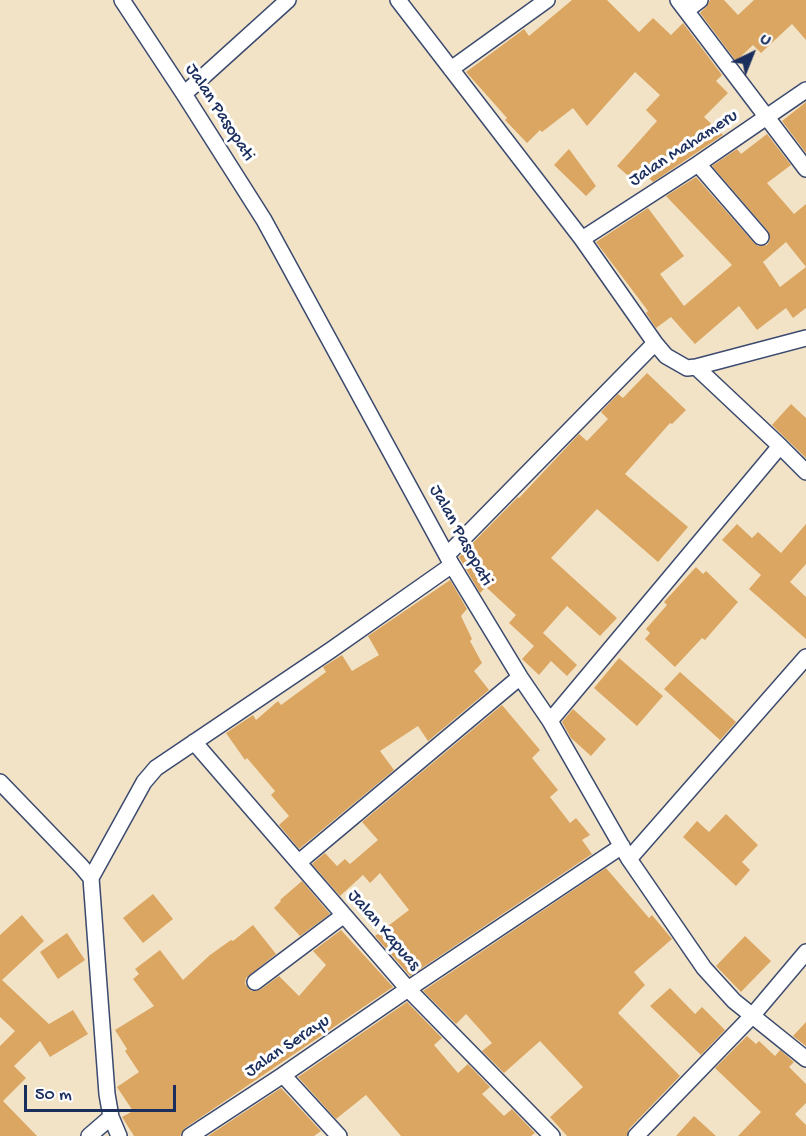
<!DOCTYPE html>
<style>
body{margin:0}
#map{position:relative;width:806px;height:1136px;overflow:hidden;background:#f2e3c7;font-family:"Gochi Hand",sans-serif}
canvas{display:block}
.north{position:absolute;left:722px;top:24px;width:60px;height:60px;-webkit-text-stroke:4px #fff;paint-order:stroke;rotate:43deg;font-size:16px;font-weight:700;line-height:24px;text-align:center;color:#1b2f5e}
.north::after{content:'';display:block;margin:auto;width:21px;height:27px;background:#1b2f5e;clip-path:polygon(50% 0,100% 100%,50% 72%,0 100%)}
.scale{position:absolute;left:24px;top:1085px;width:152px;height:27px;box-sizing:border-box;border:3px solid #1b2f5e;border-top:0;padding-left:8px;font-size:18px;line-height:21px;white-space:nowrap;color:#1b2f5e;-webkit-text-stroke:4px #fff;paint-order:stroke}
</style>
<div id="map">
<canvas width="806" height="1136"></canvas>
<div class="north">U</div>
<div class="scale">50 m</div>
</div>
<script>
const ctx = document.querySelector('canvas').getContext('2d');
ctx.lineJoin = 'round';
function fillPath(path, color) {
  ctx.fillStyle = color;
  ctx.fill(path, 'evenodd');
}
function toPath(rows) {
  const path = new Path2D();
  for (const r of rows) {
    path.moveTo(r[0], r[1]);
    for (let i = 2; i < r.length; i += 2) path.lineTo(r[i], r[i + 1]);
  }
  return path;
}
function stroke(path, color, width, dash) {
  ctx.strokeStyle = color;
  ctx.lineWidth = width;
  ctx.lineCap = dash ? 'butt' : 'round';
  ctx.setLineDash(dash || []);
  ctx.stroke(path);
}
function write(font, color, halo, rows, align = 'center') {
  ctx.font = font + ' "Gochi Hand",sans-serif';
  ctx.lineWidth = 6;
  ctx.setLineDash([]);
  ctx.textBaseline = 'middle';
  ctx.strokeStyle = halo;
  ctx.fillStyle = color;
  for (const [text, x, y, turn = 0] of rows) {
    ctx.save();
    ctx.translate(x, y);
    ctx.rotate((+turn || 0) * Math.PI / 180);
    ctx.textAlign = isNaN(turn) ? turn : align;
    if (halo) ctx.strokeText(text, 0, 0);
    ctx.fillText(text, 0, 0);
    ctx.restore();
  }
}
fillPath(toPath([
 [572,0,607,0,639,32,653,18,671,35,683,23,722,75,716,81,728,93,704,117,723,135,653,182,643,172,633,180,617,166,657,121,646,110,660,95,635,72,587,126,573,108,542,132,540,130,527,143,505,120,507,118,466,72,524,29,529,36],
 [710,0,724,0,738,15,754,0,806,0,806,40,792,24,761,53,753,45,736,61,700,13,706,7],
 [806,102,806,153,782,121],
 [767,134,791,165,767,183,794,214,806,204,806,267,786,242,763,262,780,287,806,267,806,308,793,318,786,308,757,330,739,306,695,344,671,317,656,328,646,313,648,311,596,242,648,208,684,256,660,274,684,306,732,265,666,196,696,177,754,243,758,246,767,245,770,240,768,231,712,166,737,149,741,154],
 [569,149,596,186,586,196,554,165],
 [647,373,686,410,672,424,670,423,625,474,688,527,658,562,597,509,551,558,617,618,600,636,567,606,543,633,577,665,567,676,551,661,539,675,522,659,534,646,509,623,516,615,486,587,480,593,459,557,518,497,519,498,579,434,587,441,608,419,601,412,618,394,623,398],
 [791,404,806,418,806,458,772,425],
 [737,524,752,538,758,532,781,553,806,524,806,564,790,582,806,597,806,639,749,589,761,575,722,540],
 [696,567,703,574,706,571,738,602,705,640,702,638,675,667,645,639,650,633,646,629,667,605,664,602],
 [450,580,467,609,461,616,472,639,470,641,482,663,474,671,489,690,428,741,418,726,380,751,394,770,299,849,279,825,289,816,271,795,275,791,247,758,245,760,226,733,253,715,256,720,278,701,281,705,326,672,323,667,342,655,352,671,379,655,368,636],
 [619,658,663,696,637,726,594,688],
 [680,672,736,722,720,740,664,689],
 [502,705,540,750,532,758,558,790,550,797,570,823,576,818,590,835,582,840,592,854,410,976,375,936,409,910,380,873,370,883,363,875,340,896,312,864,325,853,337,866,345,859,350,864,378,840,362,822],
 [573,709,606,739,591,756,571,738,562,722],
 [726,814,758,845,742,862,750,870,736,886,683,837,697,821,709,832],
 [606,868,649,918,652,915,672,939,634,972,645,985,618,1013,680,1076,629,1129,627,1136,567,1136,550,1117,583,1087,540,1041,504,1073,482,1051,492,1043,466,1014,456,1024,423,991],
 [302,881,330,914,300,936,274,908,281,901,280,900],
 [153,894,173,919,143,943,123,918],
 [22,915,44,941,2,980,49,1024,73,1010,88,1034,50,1057,40,1041,14,1066,26,1078,3,1101,37,1136,0,1136,0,1046,15,1031,0,1017,0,935],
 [253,925,276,954,246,978,245,984,251,991,260,990,279,976,299,996,326,965,313,951,341,930,393,987,185,1128,180,1136,134,1136,122,1117,133,1111,117,1087,139,1072,125,1051,127,1049,115,1030,154,1006,133,979,139,974,135,969,160,950,183,980,210,955,231,940,233,941],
 [67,933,85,960,58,979,40,952],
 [745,936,771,961,741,992,716,966],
 [670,988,695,1014,702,1007,725,1030,701,1055,650,1006],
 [407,1002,442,1038,434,1045,458,1073,468,1064,490,1087,482,1094,504,1116,512,1109,535,1133,531,1136,401,1136,366,1095,336,1119,298,1077],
 [806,1022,806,1046,793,1036],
 [747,1036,756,1044,759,1041,775,1056,780,1050,794,1062,789,1067,806,1084,806,1103,795,1114,806,1125,806,1136,738,1136,761,1112,715,1068],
 [281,1088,321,1131,314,1136,208,1136],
 [694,1116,716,1136,676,1136]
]), '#dba661');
const street = toPath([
 [122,0,184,94,264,220,452,565,520,677,550,721,629,859,704,968,734,1001,806,1059],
 [398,0,582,239,655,343,666,356,687,368,696,367,806,338],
 [678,0,806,169],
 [687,10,700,0],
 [451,69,547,0],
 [184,94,288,0],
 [698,164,761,237],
 [582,239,698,164,806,90],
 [696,367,780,446],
 [447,555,655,343],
 [550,721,780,446,806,472],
 [194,742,408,989,552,1136],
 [0,782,81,866,91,878,107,1094,111,1117,119,1136],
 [629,859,806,657],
 [299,862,520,677],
 [91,878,144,782,156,768,331,650,452,565],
 [255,982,344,915],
 [283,1075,339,1136],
 [89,1136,111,1117],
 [190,1136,283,1075,408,989,622,846],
 [636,1136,752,1016,806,952]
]);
stroke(street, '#3b4a6e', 18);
stroke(street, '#fff', 15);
write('18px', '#1b2f5e', '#fff', [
 ["Jalan Pasopati",219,113,57],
 ["Jalan Mahameru",684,149,-33],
 ["Jalan Pasopati",460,536,61],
 ["Jalan Kapuas",383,931,49],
 ["Jalan Serayu",288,1047,-34]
]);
</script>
